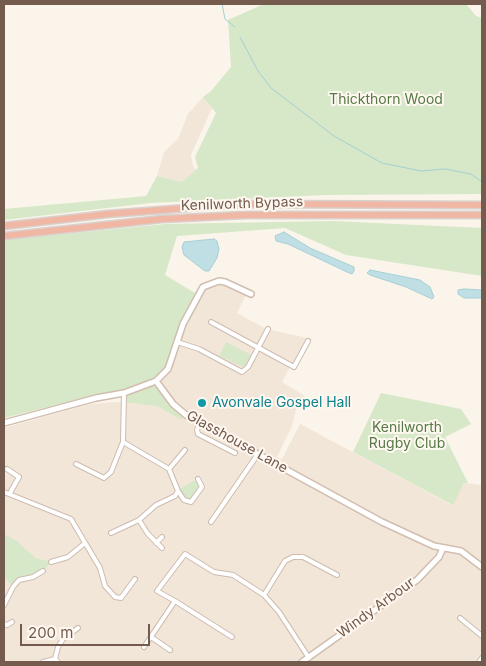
<!DOCTYPE html>
<style>
body{margin:0}
#map{position:relative;width:486px;height:666px;overflow:hidden;background:#fbf4ea;font-family:Inter,sans-serif}
canvas{display:block}
.frame{position:absolute;inset:0;border:5px solid #745b4e;pointer-events:none}
.scale{position:absolute;left:20px;top:624px;width:130px;height:22px;box-sizing:border-box;border:2px solid #745b4e;border-top:0;padding-left:6px;font-size:15px;line-height:18px;white-space:nowrap;color:#745b4e;-webkit-text-stroke:4px #fef8f0;paint-order:stroke}
</style>
<div id="map">
<canvas width="486" height="666"></canvas>
<div class="frame"></div>
<div class="scale">200 m</div>
</div>
<script>
const ctx = document.querySelector('canvas').getContext('2d');
ctx.lineJoin = 'round';
function fillPath(path, color) {
  ctx.fillStyle = color;
  ctx.fill(path, 'evenodd');
}
function toPath(rows) {
  const path = new Path2D();
  for (const r of rows) {
    path.moveTo(r[0], r[1]);
    for (let i = 2; i < r.length; i += 2) path.lineTo(r[i], r[i + 1]);
  }
  return path;
}
function stroke(path, color, width, dash) {
  ctx.strokeStyle = color;
  ctx.lineWidth = width;
  ctx.lineCap = dash ? 'butt' : 'round';
  ctx.setLineDash(dash || []);
  ctx.stroke(path);
}
function write(font, color, halo, rows, align = 'center') {
  ctx.font = font + ' Inter,sans-serif';
  ctx.lineWidth = 4;
  ctx.setLineDash([]);
  ctx.textBaseline = 'middle';
  ctx.strokeStyle = halo;
  ctx.fillStyle = color;
  for (const [text, x, y, turn = 0] of rows) {
    ctx.save();
    ctx.translate(x, y);
    ctx.rotate((+turn || 0) * Math.PI / 180);
    ctx.textAlign = isNaN(turn) ? turn : align;
    if (halo) ctx.strokeText(text, 0, 0);
    ctx.fillText(text, 0, 0);
    ctx.restore();
  }
}
fillPath(toPath([
 [203,97,212,108,191,155,193,166,196,170,182,182,157,176,164,152,178,139,188,114],
 [164,275,195,293,204,284,216,279,228,279,248,291,237,313,266,329,312,339,295,369,290,367,282,382,305,396,296,409,292,426,277,457,282,459,300,424,452,505,464,483,482,485,482,662,4,662,4,428,90,404,131,401,157,406,181,420,157,381]
]), '#f2e6d8');
fillPath(toPath([
 [264,4,466,4,476,16,482,18,482,194,326,195,150,203,4,220,4,209,146,196,157,176,182,182,198,168,195,157,216,113,203,97,211,91,231,67,228,20],
 [333,221,482,228,482,276,346,255,285,228,177,236,165,275,195,293,185,314,166,368,154,379,124,391,91,396,4,418,4,240,165,224],
 [226,342,251,355,244,367,219,356],
 [156,381,184,414,181,420,157,406,123,402,124,393],
 [381,393,461,409,471,424,445,437,468,483,464,483,453,505,353,452],
 [198,479,202,487,191,502,184,500,177,490],
 [4,534,17,541,35,558,51,562,43,571,33,577,19,580,13,587,4,577]
]), '#d6e8c8');
const water = toPath([
 [284,232,310,248,354,267,354,271,352,274,347,272,288,244,276,241,275,236,284,232],
 [214,239,217,241,219,249,217,258,209,271,205,271,184,255,182,247,184,242,214,239],
 [370,270,420,280,430,287,434,297,432,299,406,287,370,275,367,273,370,270],
 [464,289,482,290,482,298,464,298,458,294,458,290,464,289]
]);
fillPath(water, '#bfdfe4');
stroke(water, '#a6cfd5', 1);
stroke(toPath([
 [222,4,225,19,235,27],
 [240,37,258,71,271,88,334,136,382,163,421,171,445,169,471,174,482,182]
]), '#a6cfd5', 1);
const street = toPath([
 [211,322,294,367,308,341],
 [177,342,199,349,242,372,248,367,268,329],
 [200,422,197,430,198,434,235,453],
 [76,464,104,478,111,472,123,442,124,393],
 [7,469,19,477,10,493],
 [169,469,185,450],
 [178,491,184,500,191,502,202,487,198,479],
 [4,492,71,519,100,568,105,586,115,597,121,598,135,579],
 [139,520,148,534,162,548],
 [211,522,258,454],
 [111,533,139,520,156,505,175,496,178,491,169,469,123,442],
 [156,543,162,537],
 [51,562,68,557,85,543],
 [264,595,285,561,293,557,303,557,337,575],
 [175,601,232,637],
 [4,605,13,587,19,580,33,577,43,571],
 [460,618,482,636],
 [4,624,7,625,12,622],
 [151,637,170,650],
 [144,647,175,601,157,591,185,554,214,572,233,575,264,595,279,612,309,658],
 [55,659,58,647,63,639,78,628],
 [43,662,55,659,58,662],
 [479,662,482,658]
]);
const secondary = toPath([
 [156,381,173,404,186,415,382,522,434,546,461,551,482,567],
 [4,423,96,398,124,393,156,381,168,369,183,324,203,287,219,281,225,282,251,294],
 [302,662,417,580,439,557,443,548]
]);
const highway = toPath([
 [4,226,108,214,240,204,482,205],
 [4,236,162,219,245,215,482,215]
]);
stroke(street, '#cdbcb0', 6);
stroke(secondary, '#d1beb0', 8);
stroke(highway, '#d8d1cd', 9);
stroke(street, '#fff', 4);
stroke(secondary, '#fff', 5);
stroke(highway, '#f1b7a5', 6);
for (const [x, y, r, color] of [
 [202,403,5,"#0f9aa8"]
]) {
  const dot = new Path2D();
  dot.arc(x, y, r, 0, 2 * Math.PI);
  ctx.fillStyle = color;
  ctx.fill(dot);
  stroke(dot, '#fef8f0', 2);
}
write('14px', '#577947', '#fef8f0', [
 ["Thickthorn Wood",386,100],
 ["Kenilworth",407,428],
 ["Rugby Club",407,444]
]);
write('14px', '#745b4e', '#fef8f0', [
 ["Kenilworth Bypass",242,204,-2],
 ["Glasshouse Lane",237,442,29],
 ["Windy Arbour",376,608,-36]
]);
write('14px', '#0d838f', '#fef8f0', [
 ["Avonvale Gospel Hall",212,403]
], 'left');
</script>
